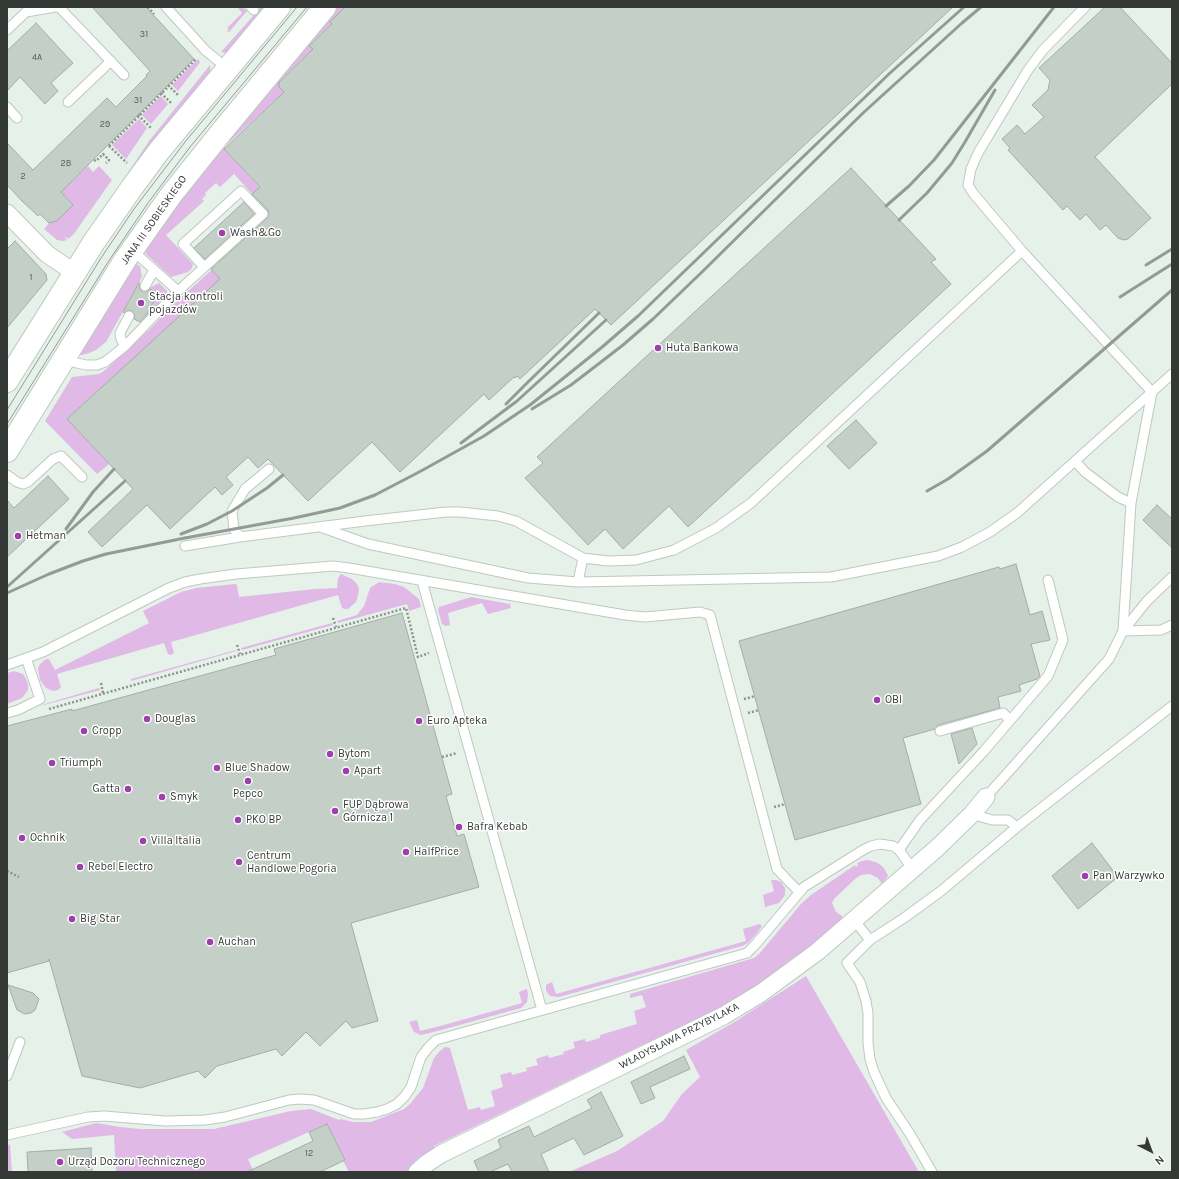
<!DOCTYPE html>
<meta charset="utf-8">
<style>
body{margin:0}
#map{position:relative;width:1179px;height:1179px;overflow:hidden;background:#e5f1e9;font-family:Karla,sans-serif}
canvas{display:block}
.frame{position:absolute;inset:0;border:8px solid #343936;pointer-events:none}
.north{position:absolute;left:1131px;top:1131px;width:40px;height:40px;-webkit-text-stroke:3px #fff;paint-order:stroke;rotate:138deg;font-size:11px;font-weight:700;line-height:16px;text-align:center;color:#343936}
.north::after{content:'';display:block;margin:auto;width:14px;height:18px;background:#343936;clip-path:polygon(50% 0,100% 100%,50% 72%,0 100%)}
</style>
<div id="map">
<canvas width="1179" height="1179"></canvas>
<div class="frame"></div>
<div class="north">N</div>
</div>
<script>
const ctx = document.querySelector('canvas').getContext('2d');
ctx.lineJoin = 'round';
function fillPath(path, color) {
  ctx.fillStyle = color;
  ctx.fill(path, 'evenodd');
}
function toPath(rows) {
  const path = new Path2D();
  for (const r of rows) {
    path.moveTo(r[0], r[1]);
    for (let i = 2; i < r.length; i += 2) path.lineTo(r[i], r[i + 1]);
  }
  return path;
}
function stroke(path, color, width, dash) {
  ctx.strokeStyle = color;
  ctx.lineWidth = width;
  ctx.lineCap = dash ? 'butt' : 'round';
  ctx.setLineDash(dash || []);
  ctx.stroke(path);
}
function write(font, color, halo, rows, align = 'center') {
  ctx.font = font + ' Karla,sans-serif';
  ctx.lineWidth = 3;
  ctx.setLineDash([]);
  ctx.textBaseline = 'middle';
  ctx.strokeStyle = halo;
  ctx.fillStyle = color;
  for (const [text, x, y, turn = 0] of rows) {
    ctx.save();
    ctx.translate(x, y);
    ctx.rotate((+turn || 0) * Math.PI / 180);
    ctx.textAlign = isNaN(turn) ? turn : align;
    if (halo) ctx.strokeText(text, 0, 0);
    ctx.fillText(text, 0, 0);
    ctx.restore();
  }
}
fillPath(toPath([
 [237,7,243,7,247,11,229,32,227,31,229,29,227,28,242,13],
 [261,7,264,9,228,53,221,52],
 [336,7,345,7,330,22,332,24,309,45,313,49,279,81,279,87,284,92,223,148,286,216,223,277,67,419,109,464,97,474,45,421,72,377,99,374,104,371,149,330,177,301,272,216,234,174,220,187,216,183,205,193,206,195,202,199,204,201,166,235,193,264,192,268,188,272,171,277,146,254,144,248,162,222],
 [198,59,200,62,198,65,178,91,172,85],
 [210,65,210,75,130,175,128,173,149,141],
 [161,96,168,104,151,124,142,115],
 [139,119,147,128,126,159,112,145],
 [88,166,93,172,99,166,112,180,73,235,68,239,66,237,65,238,67,240,63,241,57,240,44,229,49,223,57,221,73,205,61,192],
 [134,263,140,266,142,276,139,283,106,342,96,350,89,353,81,355,77,353],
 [159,283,167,291,167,295,142,323,158,294,149,288],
 [341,574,352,579,357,584,359,589,358,596,356,602,348,609,345,609,342,608,338,595,171,642,174,653,171,655,168,654,164,643,57,674,61,687,58,690,53,691,46,688,40,680,38,668,40,664,46,659,49,659,55,670,149,623,143,611,181,592,196,588,235,584,237,585,239,597,315,589,337,588,338,578],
 [379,582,395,584,404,587,419,599,421,607,409,611,407,604,338,623,337,621,357,615,364,606,370,588],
 [471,597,510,604,511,608,488,614,482,603,448,613,450,625,446,626,442,624,438,610,439,607],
 [332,623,333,625,242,650,241,648],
 [236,650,236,651,131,681,131,679],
 [14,671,23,674,25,677,28,684,28,690,22,698,7,704,7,673],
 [99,688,100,690,40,706,48,703],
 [868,860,878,863,884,868,888,876,882,884,878,878,870,874,861,875,855,879,834,899,832,903,836,912,842,916,841,922,753,990,734,1002,651,1042,642,1045,434,1146,434,1148,407,1172,349,1172,343,1161,345,1160,327,1124,248,1159,253,1170,248,1172,116,1172,114,1135,72,1139,62,1132,96,1123,120,1127,140,1129,214,1129,291,1111,311,1109,339,1120,340,1119,353,1122,371,1122,404,1109,410,1104,423,1088,434,1058,439,1052,445,1047,450,1048,468,1110,480,1107,481,1110,495,1106,491,1091,503,1087,500,1075,511,1072,512,1075,527,1071,526,1068,538,1065,536,1059,548,1055,549,1058,564,1054,563,1052,575,1048,573,1042,585,1039,586,1042,600,1038,600,1035,637,1024,634,1011,646,1007,642,995,630,998,630,994,754,958,760,953,801,904,811,895,855,865,856,867,858,865,857,863,862,861],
 [771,880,776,880,781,882,785,888,785,895,779,903,765,907,763,895,774,891],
 [760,924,762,926,757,933,748,943,742,946,559,997,550,996,546,991,546,985,552,982,556,994,746,941,743,929],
 [806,976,919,1172,569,1172,617,1151,663,1121,682,1094,700,1077,686,1050,736,1021],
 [527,989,528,994,527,1002,521,1008,445,1029,421,1035,414,1032,409,1022,417,1020,420,1031,444,1025,522,1003,519,992],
 [10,1144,12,1172,7,1172,7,1146]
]), '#e0b9e7');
const building = toPath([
 [92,7,146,7,194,59,61,192,73,205,57,221,49,223,40,214,38,216,22,201,7,185,7,143,33,170,107,98,116,107,147,76,146,75,150,71,92,7],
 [345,7,953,7,611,325,595,309,520,379,517,376,515,378,514,377,489,400,484,394,400,472,372,442,308,501,268,459,258,468,248,457,226,477,233,485,222,495,215,487,170,529,147,505,102,547,88,532,133,489,67,419,220,279,211,269,267,218,269,215,268,210,252,194,260,187,224,149,284,92,279,87,279,82,313,49,309,46,332,24,330,22,345,7],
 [1105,7,1120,7,1172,63,1172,84,1095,157,1151,218,1128,239,1124,240,1118,238,1106,225,1100,230,1086,214,1080,220,1067,206,1063,210,1008,150,1010,148,1002,139,1017,125,1025,134,1044,117,1032,105,1048,90,1050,80,1039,68,1105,7],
 [36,23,73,63,51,83,58,91,45,104,20,77,7,91,7,51,36,23],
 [851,168,936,259,931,262,951,284,688,527,669,506,623,549,605,529,588,545,525,478,543,463,537,457,851,168],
 [244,202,254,214,205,259,194,248,244,202],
 [15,241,46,274,47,280,7,328,7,249,15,241],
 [139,283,140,289,142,291,148,291,150,289,158,294,146,315,140,322,134,319,135,315,132,311,128,310,124,313,123,312,139,283],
 [856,420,877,443,849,469,827,446,856,420],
 [48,476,69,499,7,557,7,500,14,508,48,476],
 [1157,505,1172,519,1172,548,1143,520,1157,505],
 [1016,564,1030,615,1042,611,1050,640,1031,644,1040,676,1037,679,1019,685,1021,691,998,697,1000,708,938,725,935,729,903,738,921,804,795,840,739,641,999,567,1000,569,1016,564],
 [402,613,452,794,446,796,457,836,464,834,479,887,351,923,378,1021,352,1028,346,1021,320,1046,306,1032,282,1056,276,1049,217,1066,205,1078,198,1071,140,1088,82,1076,49,959,49,961,7,973,7,726,72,709,72,711,276,655,274,649,402,613],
 [972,728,977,744,959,764,951,734,972,728],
 [1092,843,1118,877,1078,909,1052,876,1092,843],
 [8,985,33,993,39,999,35,1010,31,1013,25,1014,17,1010,8,985],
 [684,1056,690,1069,650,1087,655,1098,641,1104,631,1082,684,1056],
 [601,1092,623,1136,584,1155,574,1138,541,1154,549,1172,512,1172,508,1164,490,1172,479,1172,474,1161,501,1148,498,1140,529,1126,534,1137,592,1108,587,1100,601,1092],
 [327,1124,345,1160,320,1172,247,1172,313,1141,309,1132,327,1124],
 [91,1148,92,1172,28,1172,27,1152,91,1148]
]);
fillPath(building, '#c3cfc7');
stroke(building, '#a2ada6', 1);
const lane = toPath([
 [59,7,124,75],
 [166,7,206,51,227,68],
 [251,7,254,10],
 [1085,7,1043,50,1028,70,978,153,971,169,968,185,973,193,1022,251,1152,392,1131,503],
 [7,30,26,12,56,7],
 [68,102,111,61],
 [7,107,17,118],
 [132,250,178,291],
 [145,286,154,270],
 [125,346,121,339,120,333,129,316],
 [64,360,86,365,97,365,105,362,125,346,178,291,263,214,241,191,183,244,204,267],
 [1075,461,1172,374],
 [7,475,17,482,23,484,28,482,53,459,61,456,82,477],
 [323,528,368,544,528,578,578,582],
 [240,537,234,529,232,511,245,489,269,469],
 [185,546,240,537,365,521,446,512,460,512,498,516,516,521,583,558,578,582,831,577,938,556,962,547,990,532,1017,513,1075,461,1085,472,1118,497,1131,503,1123,631,1109,659,986,797],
 [583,558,608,561,636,560,674,550,716,528,751,503,1022,251],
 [422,581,542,1010],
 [1123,631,1147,601,1172,577],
 [1123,631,1161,630,1172,625],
 [7,665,43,652,169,588,185,582,200,579,236,574,333,566,349,568,625,615,645,617,700,612,710,615,777,869,799,892],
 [7,713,18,710,40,699,26,658],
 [940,731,1003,713,1010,720],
 [972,814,992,820,1008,820,1017,827],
 [899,850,920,820,984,751,1048,676,1063,640,1048,580],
 [854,920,870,940,904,918,941,891,1017,827,1172,706],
 [870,940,847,963,860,982,866,1001,868,1013,868,1043,870,1059,874,1072,886,1098,910,1134,932,1172],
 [7,1076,20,1042],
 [7,1135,88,1117,104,1116,165,1121,205,1120,225,1117,289,1100,300,1099,314,1100,354,1114,364,1114,377,1112,387,1109,397,1104,405,1096,411,1087,421,1057,428,1048,436,1040,747,953,755,945,804,887,863,850,871,846,880,844,893,846,899,850,912,868]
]);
const street = toPath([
 [7,213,47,254,75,273],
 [417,1172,426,1164,441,1154,723,1016,761,993,817,952,854,920,937,848,972,814,986,797]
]);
const secondary = toPath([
 [7,381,94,242,133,186,159,151,279,7],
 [7,451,125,260,171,195,223,130,325,7]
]);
stroke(lane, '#bdc9c1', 11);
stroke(street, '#bdc9c1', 19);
stroke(secondary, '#bdc9c1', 24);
stroke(toPath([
 [148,7,154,14],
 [168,85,179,96],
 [161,93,172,104],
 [138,115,152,129],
 [109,146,196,59],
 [109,146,127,163],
 [94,160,96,161,103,154,109,160,106,163],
 [333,618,336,627],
 [237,645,240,654],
 [101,683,103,693],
 [744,699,755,696],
 [49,709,406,608,418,657,429,653],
 [748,713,759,710],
 [442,757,457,753],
 [774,807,785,804],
 [7,871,19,877]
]), '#8b948e', 2.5, [2, 2]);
stroke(lane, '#fff', 9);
stroke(street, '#fff', 17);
stroke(secondary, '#fff', 22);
stroke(toPath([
 [7,410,101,258,134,209,185,142,297,7],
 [7,424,108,262,148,203,190,147,307,7]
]), '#939b96', 1);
stroke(toPath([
 [886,206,909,186,934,160,1054,7],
 [899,220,927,193,952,163,965,142,995,90],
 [1146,265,1172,249],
 [1120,297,1172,264],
 [506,404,528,382,599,313],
 [532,409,571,385,588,372,623,345,653,319,702,272,863,113,962,23,981,7],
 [461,443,517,401,606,320],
 [927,491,948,479,987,451,1172,290],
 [66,529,93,492,114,469],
 [181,534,207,524,232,511,267,488,283,475],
 [7,587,125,481],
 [7,593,49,574,83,561,106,554,185,538,294,518,340,508,375,495,421,471,484,436,530,405,601,348,638,316,890,73,964,7]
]), '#939b96', 3);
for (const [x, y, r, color] of [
 [222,233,4,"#9c41ac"],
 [141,303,4,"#9c41ac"],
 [658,348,4,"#9c41ac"],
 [18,536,4,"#9c41ac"],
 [877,700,4,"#9c41ac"],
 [147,719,4,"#9c41ac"],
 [419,721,4,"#9c41ac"],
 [84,731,4,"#9c41ac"],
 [330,754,4,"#9c41ac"],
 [52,763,4,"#9c41ac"],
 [217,768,4,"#9c41ac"],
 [346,771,4,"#9c41ac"],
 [248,781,4,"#9c41ac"],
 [128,789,4,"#9c41ac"],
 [162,797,4,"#9c41ac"],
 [335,811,4,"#9c41ac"],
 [238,820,4,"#9c41ac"],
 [459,827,4,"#9c41ac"],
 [22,838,4,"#9c41ac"],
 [143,841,4,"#9c41ac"],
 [406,852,4,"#9c41ac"],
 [239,862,4,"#9c41ac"],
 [80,867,4,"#9c41ac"],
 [1085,876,4,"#9c41ac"],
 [72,919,4,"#9c41ac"],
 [210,942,4,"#9c41ac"],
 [60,1162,4,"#9c41ac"]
]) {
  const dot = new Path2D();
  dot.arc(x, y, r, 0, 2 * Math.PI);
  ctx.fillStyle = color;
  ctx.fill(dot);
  stroke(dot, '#fff', 1.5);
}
write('9px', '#585e5a', null, [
 ["31",144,34],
 ["4A",37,57],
 ["31",138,100],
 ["29",105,124],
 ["2B",66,163],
 ["2",23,176],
 ["1",31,277],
 ["12",309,1153]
]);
write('11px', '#343936', '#fff', [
 ["JANA III SOBIESKIEGO",154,220,-55],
 ["WŁADYSŁAWA PRZYBYLAKA",679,1036,-27]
]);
write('11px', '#343936', '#fff', [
 ["Wash&Go",230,233],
 ["Stacja kontroli",149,297],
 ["pojazdów",149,310],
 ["Huta Bankowa",666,348],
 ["Hetman",26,536],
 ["OBI",885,700],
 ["Douglas",155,719],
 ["Euro Apteka",427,721],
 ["Cropp",92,731],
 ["Bytom",338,754],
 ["Triumph",60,763],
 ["Blue Shadow",225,768],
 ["Apart",354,771],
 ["Gatta",120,789,"right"],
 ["Pepco",248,794,"center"],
 ["Smyk",170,797],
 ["FUP Dąbrowa",343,805],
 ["Górnicza 1",343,818],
 ["PKO BP",246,820],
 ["Bafra Kebab",467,827],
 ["Ochnik",30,838],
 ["Villa Italia",151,841],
 ["HalfPrice",414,852],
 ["Centrum",247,856],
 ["Handlowe Pogoria",247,869],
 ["Rebel Electro",88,867],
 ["Pan Warzywko",1093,876],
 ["Big Star",80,919],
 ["Auchan",218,942],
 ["Urząd Dozoru Technicznego",68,1162]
], 'left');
</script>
